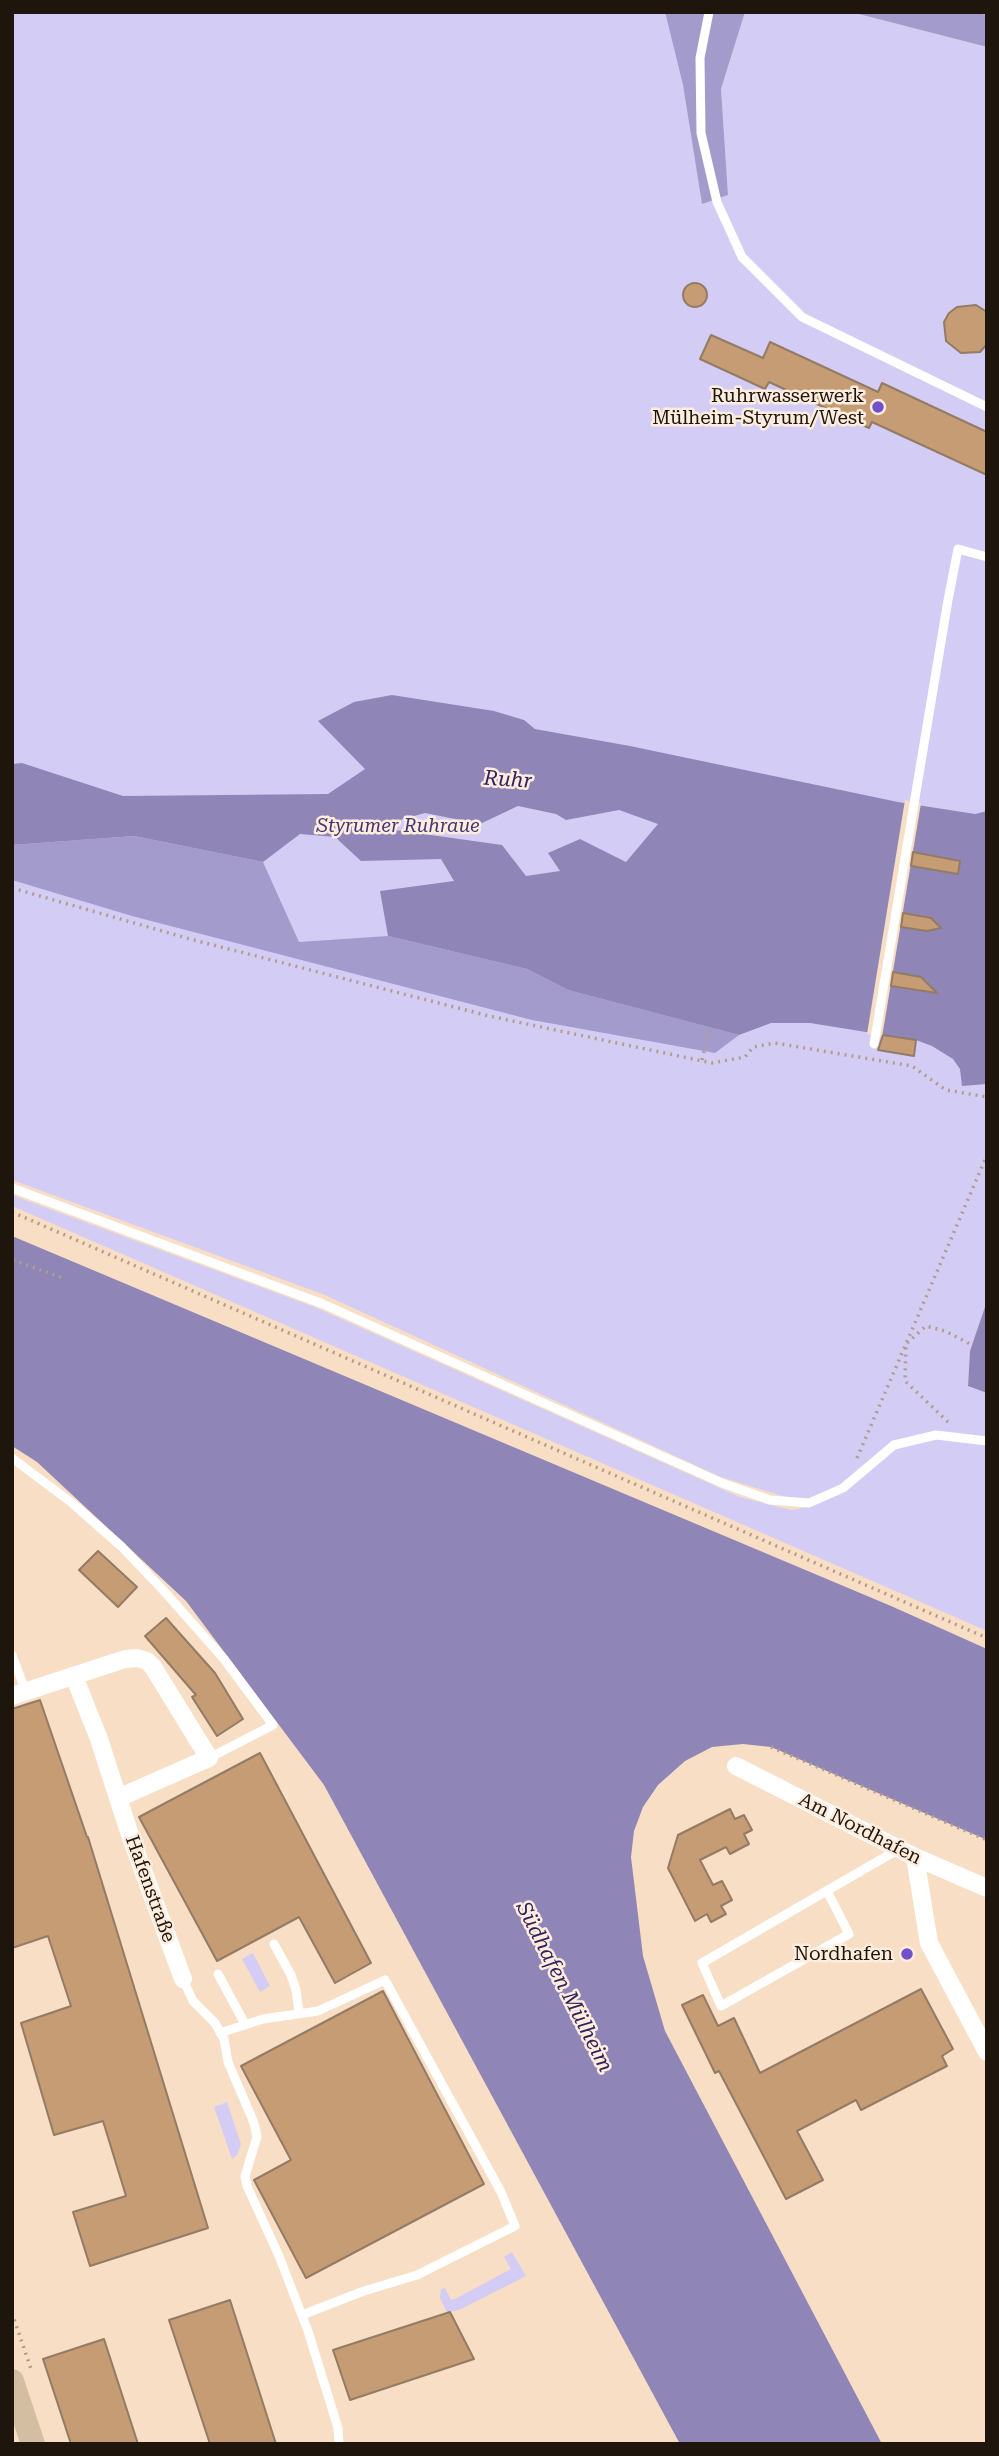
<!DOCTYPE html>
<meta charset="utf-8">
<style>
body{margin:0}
#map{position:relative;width:999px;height:2456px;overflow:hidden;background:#f8dec5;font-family:"Roboto Serif",serif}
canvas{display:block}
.frame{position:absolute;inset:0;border:14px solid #1e150c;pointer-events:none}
</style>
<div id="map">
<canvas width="999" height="2456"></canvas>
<div class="frame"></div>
</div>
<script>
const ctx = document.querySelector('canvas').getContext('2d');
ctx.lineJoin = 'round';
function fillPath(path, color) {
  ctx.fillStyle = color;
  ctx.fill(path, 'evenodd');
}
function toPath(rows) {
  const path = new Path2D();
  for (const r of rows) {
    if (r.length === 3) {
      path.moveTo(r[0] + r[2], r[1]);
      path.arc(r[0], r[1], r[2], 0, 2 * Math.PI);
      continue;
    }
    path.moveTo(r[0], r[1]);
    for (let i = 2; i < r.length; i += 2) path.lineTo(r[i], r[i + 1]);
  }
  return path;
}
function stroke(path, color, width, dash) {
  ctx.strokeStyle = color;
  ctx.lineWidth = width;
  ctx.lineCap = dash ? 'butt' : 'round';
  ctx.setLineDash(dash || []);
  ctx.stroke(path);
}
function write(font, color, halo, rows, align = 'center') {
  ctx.font = font + ' "Roboto Serif",serif';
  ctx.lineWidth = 5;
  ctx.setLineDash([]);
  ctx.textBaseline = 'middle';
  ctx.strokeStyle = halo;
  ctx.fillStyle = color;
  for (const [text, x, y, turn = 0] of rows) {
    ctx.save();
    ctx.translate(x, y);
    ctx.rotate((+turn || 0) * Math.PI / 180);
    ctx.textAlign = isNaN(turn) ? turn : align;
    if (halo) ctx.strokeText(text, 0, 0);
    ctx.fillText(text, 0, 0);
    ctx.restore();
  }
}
fillPath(toPath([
 [12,12,665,12,683,85,702,203,728,195,721,89,745,12,851,12,987,47,987,1308,970,1351,968,1386,987,1393,987,1631,12,1206,12,1195,317,1308,740,1497,791,1510,814,1506,721,1477,325,1295,12,1180],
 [253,1953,270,1986,260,1992,242,1959],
 [227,2102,241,2144,237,2155,232,2159,214,2107],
 [512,2252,526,2276,461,2309,447,2313,440,2298,441,2289,445,2288,451,2300,455,2299,511,2269,504,2257]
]), '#d3cdf5');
fillPath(toPath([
 [665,12,745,12,721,89,728,195,702,204,683,85],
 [851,12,973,12,987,15,987,47],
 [134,836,263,862,299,942,388,936,527,969,568,990,739,1035,715,1053,532,1020,132,916,12,880,12,845]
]), '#a49bcd');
fillPath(toPath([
 [392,695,494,711,524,720,535,729,630,746,898,802,975,814,987,811,987,1084,962,1086,960,1069,953,1059,932,1046,916,1040,810,1023,771,1023,739,1035,568,990,527,969,388,936,380,891,454,881,441,859,361,861,335,837,300,834,263,862,134,836,12,845,12,764,22,763,123,796,328,794,365,769,318,721,354,702],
 [518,806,556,814,566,820,619,810,658,824,626,862,580,839,548,853,560,871,526,876,502,845,374,827,425,813,480,824],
 [893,973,917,976,915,989,891,986],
 [12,1236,891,1606,987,1649,987,1840,771,1747,743,1744,712,1747,685,1761,658,1785,643,1807,634,1831,631,1857,643,1956,665,2031,882,2444,680,2444,324,1785,186,1601,37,1462,12,1446],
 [985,1307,987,1308,987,1393,968,1386,970,1351]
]), '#8f86b7');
fillPath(toPath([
 [905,800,921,803,882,1037,867,1034]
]), '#f8dec5');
const building = toPath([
 [695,295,12],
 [976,305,987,312,987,344,980,352,961,353,946,341,944,322,949,313,957,307,976,305],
 [711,335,763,358,770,342,878,392,882,383,987,432,987,475,872,422,869,428,769,382,765,389,700,359,711,335],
 [913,852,960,861,958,874,911,866,913,852],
 [903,913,931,918,941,928,927,931,901,927,903,913],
 [893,972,921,977,937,993,891,986,893,972],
 [883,1035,916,1040,914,1056,878,1050,883,1035],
 [98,1551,137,1587,118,1607,79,1570,98,1551],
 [166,1618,215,1673,243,1719,217,1736,192,1697,196,1695,145,1636,166,1618],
 [40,1700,87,1837,88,1837,208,2228,90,2266,73,2212,126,2196,103,2121,54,2135,21,2023,71,2006,48,1936,12,1948,12,1709,40,1700],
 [260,1753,371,1963,335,1983,299,1917,217,1961,139,1817,260,1753],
 [730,1809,735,1819,744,1815,752,1830,744,1834,749,1844,730,1854,726,1847,700,1860,713,1885,722,1881,732,1900,721,1906,726,1914,711,1922,707,1914,695,1921,668,1868,678,1835,730,1809],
 [921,1989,953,2049,942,2056,947,2066,861,2110,856,2100,797,2131,823,2180,786,2199,719,2071,715,2073,682,2005,703,1995,718,2026,734,2018,760,2073,921,1989],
 [383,1991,484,2184,306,2278,254,2180,291,2160,241,2066,383,1991],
 [230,2300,276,2444,210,2444,169,2320,230,2300],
 [450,2312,474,2359,350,2400,333,2350,450,2312],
 [104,2339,138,2444,71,2444,43,2359,104,2339]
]);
fillPath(building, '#c59c74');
stroke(building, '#937b65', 2);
stroke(toPath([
 [12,888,190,939,489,1016,712,1063,745,1057,753,1047,775,1043,912,1066,946,1090,987,1097],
 [702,1060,710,1027],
 [12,1212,987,1638],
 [13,1260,63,1278],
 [948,1422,905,1381,906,1344,926,1326,945,1331,972,1345],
 [857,1458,987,1155],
 [771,1747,987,1840],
 [12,2313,32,2372]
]), '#b29d8a', 3.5, [2, 5]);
stroke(toPath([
 [709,12,700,58,701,133,717,202,742,257,802,317,987,407],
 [874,1044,948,600,958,549,987,557],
 [12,1188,323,1304,722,1483,770,1500,809,1503,843,1488,894,1445,936,1435,987,1441],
 [12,1458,72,1503,122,1547,163,1590,224,1659,273,1725,209,1758],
 [12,1655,26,1692],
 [827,1891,849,1934,721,2006,702,1963,899,1849],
 [274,1944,291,1975,296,1990,299,2013],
 [218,1974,245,2024],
 [183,1979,193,2001,215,2023,224,2039,228,2062,254,2123,257,2137,245,2176,247,2186,279,2256,308,2331,338,2428,339,2444],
 [220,2033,263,2019,318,2011,385,1980,501,2192,515,2226,417,2275,364,2291,302,2315]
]), '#fff', 9);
stroke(toPath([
 [74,1676,99,1739,131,1838,183,1979],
 [12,1696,125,1659,137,1658,147,1661,153,1667,209,1758,118,1798],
 [736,1766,915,1857,987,1888],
 [915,1857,929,1943,987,2052]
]), '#fff', 18);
stroke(toPath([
 [12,2381,33,2444]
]), '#d4bea1', 24);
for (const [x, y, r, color] of [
 [878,407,7,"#7250c9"],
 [907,1954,7,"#7250c9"]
]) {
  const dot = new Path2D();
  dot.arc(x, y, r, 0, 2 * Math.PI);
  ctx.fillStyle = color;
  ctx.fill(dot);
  stroke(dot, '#fdedde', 2.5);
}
write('19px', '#1e150c', '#fdedde', [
 ["Ruhrwasserwerk",864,396],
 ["Mülheim-Styrum/West",864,418],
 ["Nordhafen",893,1954]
], 'right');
write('italic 19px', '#443472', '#fdedde', [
 ["Styrumer Ruhraue",398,826]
]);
write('19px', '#1e150c', '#fdedde', [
 ["Am Nordhafen",860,1829,27],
 ["Hafenstraße",150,1889,70]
]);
write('italic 21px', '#33225e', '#fdedde', [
 ["Ruhr",508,780,4],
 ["Südhafen Mülheim",564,1987,63]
]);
</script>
